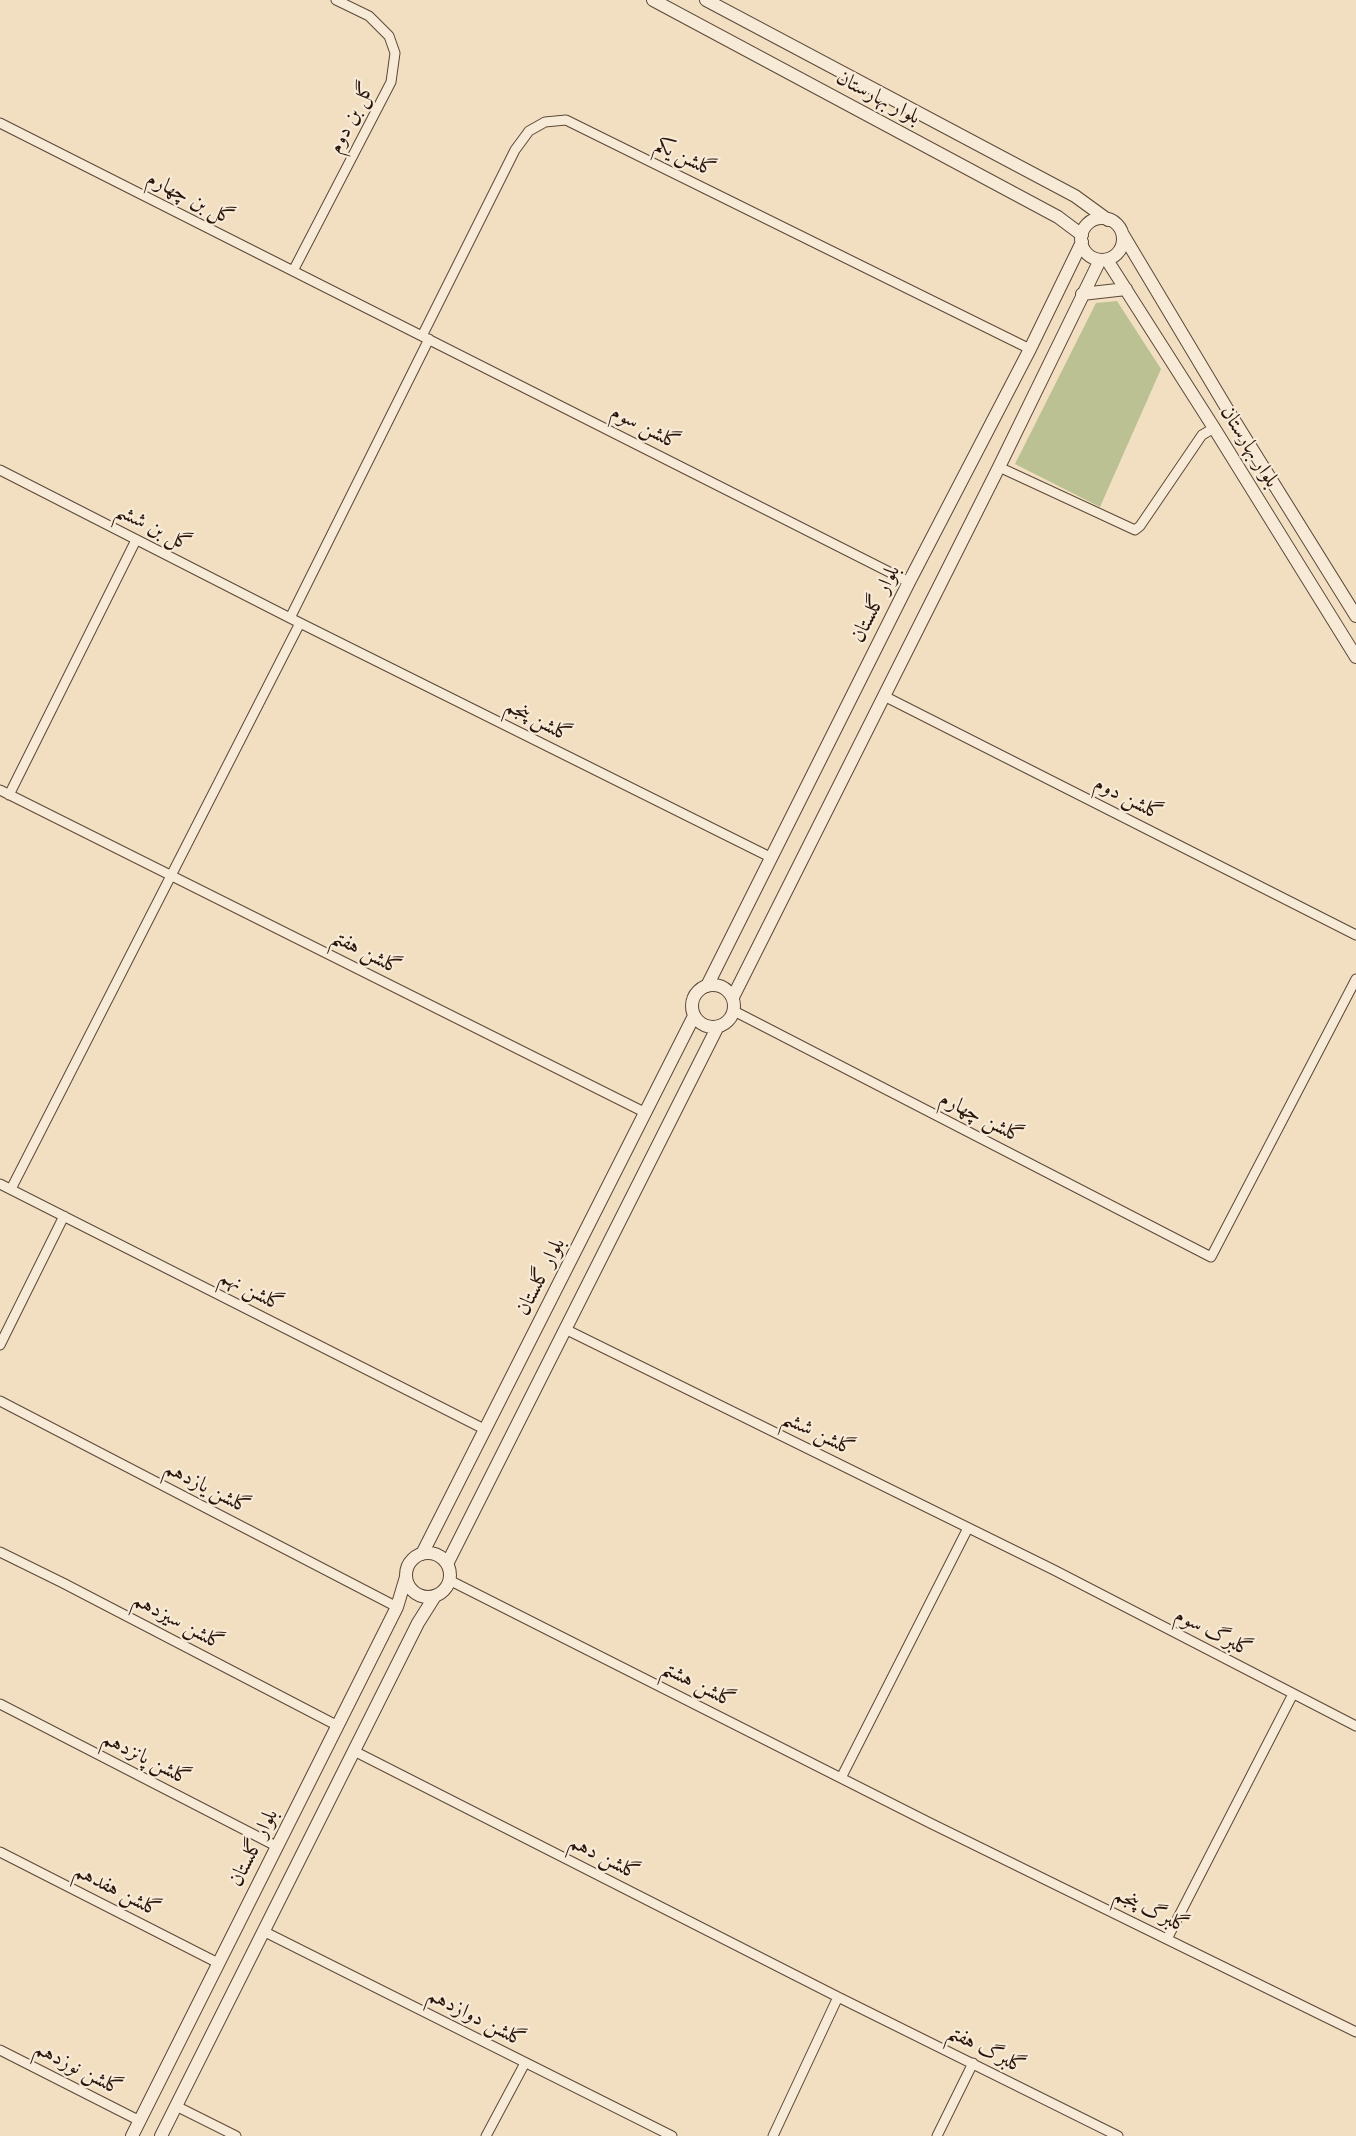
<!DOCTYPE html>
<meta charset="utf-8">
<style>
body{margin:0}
canvas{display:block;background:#f2dfc1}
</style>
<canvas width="1356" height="2136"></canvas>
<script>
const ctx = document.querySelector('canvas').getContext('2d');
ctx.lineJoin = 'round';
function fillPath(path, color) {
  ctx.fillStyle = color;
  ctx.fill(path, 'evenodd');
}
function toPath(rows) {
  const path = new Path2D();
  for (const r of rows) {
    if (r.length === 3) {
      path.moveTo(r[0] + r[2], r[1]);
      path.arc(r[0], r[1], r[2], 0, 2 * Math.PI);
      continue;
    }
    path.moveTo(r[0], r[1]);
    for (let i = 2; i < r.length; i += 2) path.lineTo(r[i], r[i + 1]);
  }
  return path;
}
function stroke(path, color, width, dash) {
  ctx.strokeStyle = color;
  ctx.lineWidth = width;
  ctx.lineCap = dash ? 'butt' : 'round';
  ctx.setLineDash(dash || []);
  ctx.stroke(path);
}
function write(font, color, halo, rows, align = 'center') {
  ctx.font = font + ' "Gentium Book Plus",Amiri,serif';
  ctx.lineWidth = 4.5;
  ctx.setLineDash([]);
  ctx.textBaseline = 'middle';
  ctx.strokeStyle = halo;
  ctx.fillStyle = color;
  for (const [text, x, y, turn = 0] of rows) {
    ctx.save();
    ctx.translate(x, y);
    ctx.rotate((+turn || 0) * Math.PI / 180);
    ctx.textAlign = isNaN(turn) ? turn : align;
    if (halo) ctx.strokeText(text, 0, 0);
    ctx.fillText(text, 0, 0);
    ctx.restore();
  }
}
fillPath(toPath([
 [1117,301,1161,369,1100,507,1015,464,1096,303]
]), '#bbc192');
const minor = toPath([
 [0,123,909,582],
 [293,271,391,82,395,53,389,36,369,16,336,0],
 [422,336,515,150,529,131,545,122,566,120,1030,349],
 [999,467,1135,530,1140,526,1202,435,1214,428],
 [0,470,290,618,770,857],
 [290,618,429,339],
 [884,696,1356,935],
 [0,790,646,1113],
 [9,795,136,540],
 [734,1011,1211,1257,1356,979],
 [0,1184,486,1430],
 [11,1189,300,623],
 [565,1329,1054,1570,1356,1726],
 [0,1345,64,1216],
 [0,1401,397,1607],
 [0,1552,63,1583,338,1726],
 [449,1580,930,1823,1356,2032],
 [0,1704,276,1846],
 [354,1751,838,1997,1118,2136],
 [841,1778,968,1528],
 [0,1852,218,1963],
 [263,1931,672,2136],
 [1167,1939,1293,1694],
 [0,2050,140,2121],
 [176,2106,236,2136],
 [486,2136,525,2063],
 [773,2136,838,1997],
 [937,2136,973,2063]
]);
const tertiary = toPath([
 [653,0,1058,217,1082,235],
 [706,0,1075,196,1108,220],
 [1102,239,21],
 [1122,233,1229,412,1356,616],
 [1107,260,1214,428,1356,657],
 [1082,294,1126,289],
 [713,1006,21],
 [707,986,909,582,1030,349,1082,242],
 [733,997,999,467,1100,260],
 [428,1575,22],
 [422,1554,694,1016],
 [447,1564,717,1028],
 [132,2136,397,1607,406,1577],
 [161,2136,418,1623,435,1596]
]);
stroke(minor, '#5b4838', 11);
stroke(tertiary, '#5b4838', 14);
stroke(minor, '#f7ead7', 9);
stroke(tertiary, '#f7ead7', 12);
write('21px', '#29150b', '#f7ead7', [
 ["بلوار بهارستان",878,98,28],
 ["گل بن دوم",352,118,-63],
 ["گلشن یکم",685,158,26],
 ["گل بن چهارم",190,199,27],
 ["گلشن سوم",645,428,27],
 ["بلوار بهارستان",1249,447,58],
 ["گل بن ششم",153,528,27],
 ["بلوار گلستان",876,604,-63],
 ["گلشن پنجم",538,721,27],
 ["گلشن دوم",1128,799,27],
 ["گلشن هفتم",366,953,27],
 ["گلشن چهارم",981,1118,27],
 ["بلوار گلستان",541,1277,-63],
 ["گلشن نهم",251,1291,27],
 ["گلشن ششم",818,1434,26],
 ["گلشن یازدهم",207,1488,27],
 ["گلشن سیزدهم",178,1622,28],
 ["گلبرگ سوم",1213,1633,27],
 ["گلشن هشتم",698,1685,27],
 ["گلشن پانزدهم",146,1759,27],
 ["بلوار گلستان",254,1848,-63],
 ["گلشن دهم",604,1858,27],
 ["گلشن هفدهم",117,1891,27],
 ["گلبرگ پنجم",1151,1911,26],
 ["گلشن دوازدهم",476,2018,27],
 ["گلبرگ هفتم",986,2050,27],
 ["گلشن نوزدهم",78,2069,27]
]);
</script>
